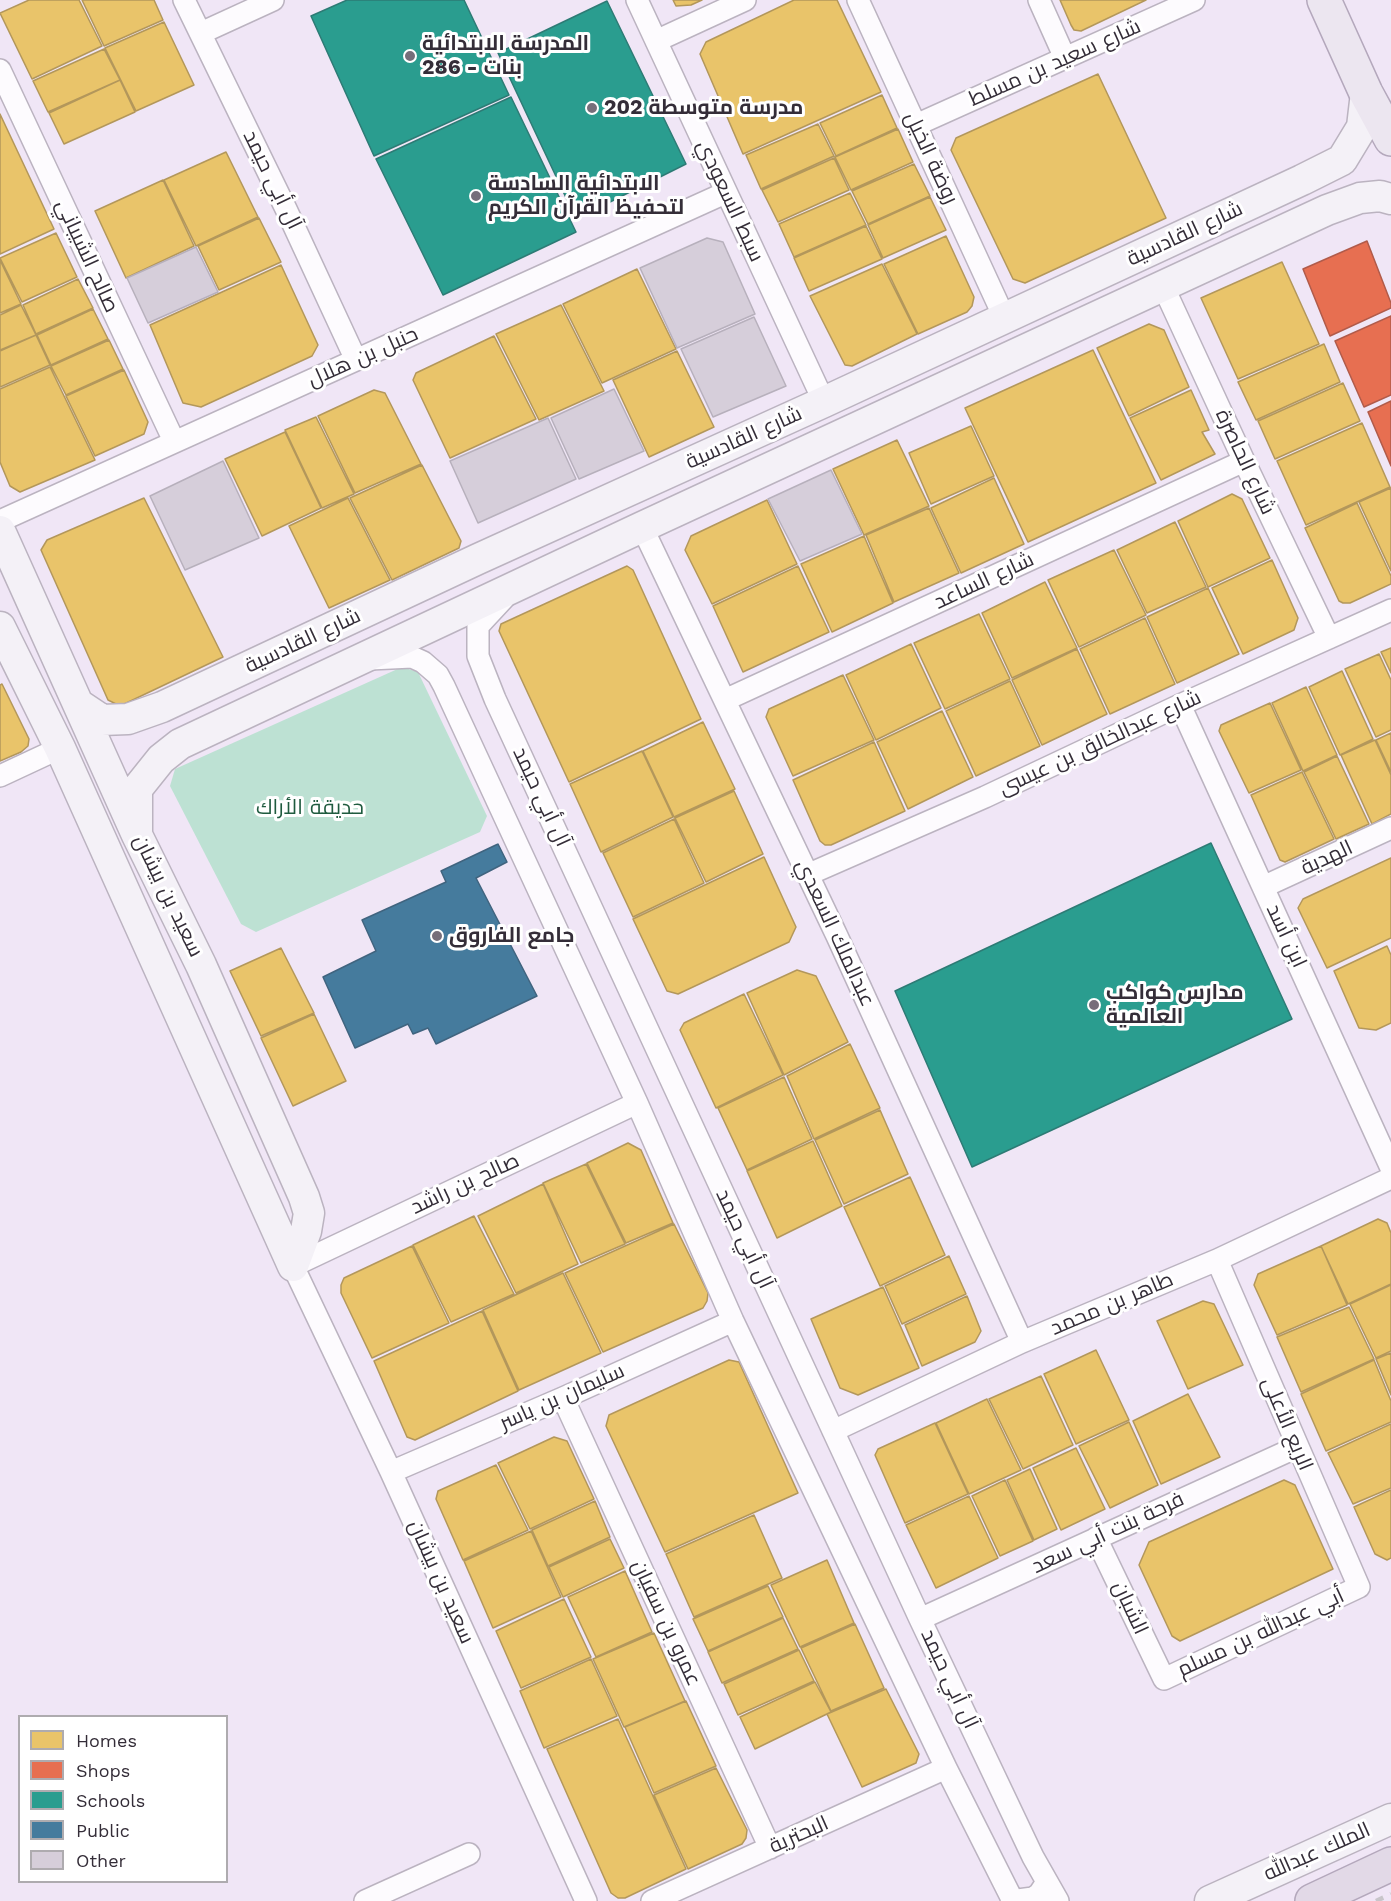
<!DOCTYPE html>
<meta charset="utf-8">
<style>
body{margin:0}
#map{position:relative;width:1391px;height:1901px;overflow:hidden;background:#f0e6f6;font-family:"Work Sans",sans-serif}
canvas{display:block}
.legend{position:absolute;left:18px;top:1715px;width:210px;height:168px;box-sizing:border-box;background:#fff;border:2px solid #aeabaf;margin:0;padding:8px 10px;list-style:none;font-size:18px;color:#342d38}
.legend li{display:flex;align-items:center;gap:12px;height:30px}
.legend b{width:30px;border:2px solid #aeabaf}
</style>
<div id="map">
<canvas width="1391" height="1901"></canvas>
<ul class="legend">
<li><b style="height:16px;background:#e9c46a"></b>Homes</li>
<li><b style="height:16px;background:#e76f51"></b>Shops</li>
<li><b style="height:16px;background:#2a9d8f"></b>Schools</li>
<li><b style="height:16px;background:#457b9d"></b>Public</li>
<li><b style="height:16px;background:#d6ceda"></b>Other</li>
</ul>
</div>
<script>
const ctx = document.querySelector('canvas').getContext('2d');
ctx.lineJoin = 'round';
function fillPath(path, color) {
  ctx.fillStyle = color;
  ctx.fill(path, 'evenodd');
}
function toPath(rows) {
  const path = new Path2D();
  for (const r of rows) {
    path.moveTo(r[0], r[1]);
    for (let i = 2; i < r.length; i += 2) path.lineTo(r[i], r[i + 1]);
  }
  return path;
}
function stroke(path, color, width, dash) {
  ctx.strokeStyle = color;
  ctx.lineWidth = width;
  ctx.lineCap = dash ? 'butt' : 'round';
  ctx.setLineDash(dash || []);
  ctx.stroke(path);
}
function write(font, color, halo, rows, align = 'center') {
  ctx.font = font + ' "Work Sans",Cairo,sans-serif';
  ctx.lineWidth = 6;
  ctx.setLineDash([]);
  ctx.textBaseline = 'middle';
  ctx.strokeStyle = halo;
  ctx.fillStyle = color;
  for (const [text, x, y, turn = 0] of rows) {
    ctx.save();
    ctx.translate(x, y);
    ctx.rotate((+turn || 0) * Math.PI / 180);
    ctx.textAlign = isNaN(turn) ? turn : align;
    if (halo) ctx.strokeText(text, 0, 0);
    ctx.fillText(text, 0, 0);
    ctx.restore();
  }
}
fillPath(toPath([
 [402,667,418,672,487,816,480,832,256,932,241,924,170,786,175,769]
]), '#bde1d3');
const homes = toPath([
 [29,0,79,0,102,46,32,79,0,13,29,0],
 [82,0,154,0,163,20,104,46,82,0],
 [673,0,702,0,691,5,676,6,673,0],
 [794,0,837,0,881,92,743,154,700,54,706,42,794,0],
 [1060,0,1146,0,1081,31,1074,30,1071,25,1060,0],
 [164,22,194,85,136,111,105,48,164,22],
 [104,49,120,80,48,112,33,81,104,49],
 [1098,74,1166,218,1025,283,1013,279,951,150,956,138,1098,74],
 [120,80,135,112,64,144,49,113,120,80],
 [882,95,897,128,836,156,820,123,882,95],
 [0,114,54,229,0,254,0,114],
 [818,124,834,156,761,189,746,155,818,124],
 [898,129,913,162,851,190,835,157,898,129],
 [226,152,258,217,196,246,164,180,226,152],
 [834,158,849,190,778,222,762,190,834,158],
 [914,164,930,196,868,224,852,191,914,164],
 [163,180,194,246,126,278,95,211,163,180],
 [850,193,866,225,794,257,779,224,850,193],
 [930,197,946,230,883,258,868,225,930,197],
 [259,218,281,262,219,290,198,246,259,218],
 [866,226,882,259,809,291,794,258,866,226],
 [56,233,77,277,22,302,0,258,56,233],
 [946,236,974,297,972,306,967,312,918,334,884,264,946,236],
 [0,260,21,304,0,313,0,260],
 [1282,262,1319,344,1238,379,1201,298,1282,262],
 [882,264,917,334,852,366,845,365,810,296,882,264],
 [281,265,318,345,312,356,201,407,183,403,150,325,281,265],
 [637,269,676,349,602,383,563,304,637,269],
 [78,279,93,308,36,334,23,305,78,279],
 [21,305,36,335,0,350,0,315,21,305],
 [561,305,604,391,539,420,496,334,561,305],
 [93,309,108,339,51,365,37,335,93,309],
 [1149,324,1164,330,1189,387,1129,416,1097,348,1149,324],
 [36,335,50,365,0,387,0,351,36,335],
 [494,336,536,419,450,458,413,380,416,373,494,336],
 [109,340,123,369,66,395,51,366,109,340],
 [1324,344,1340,382,1256,420,1238,382,1324,344],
 [1093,350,1156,483,1028,542,965,408,1093,350],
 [677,351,714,427,649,457,613,380,677,351],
 [50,367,95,460,20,492,10,486,0,462,0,389,50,367],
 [124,370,148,422,144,434,95,456,66,396,124,370],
 [1343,383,1360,421,1275,459,1258,421,1343,383],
 [374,390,385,393,421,464,355,493,318,416,374,390],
 [1191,390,1209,430,1202,432,1215,454,1161,480,1130,418,1191,390],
 [316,417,354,494,322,508,285,430,316,417],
 [1362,423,1390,487,1306,525,1277,461,1362,423],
 [971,426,994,476,931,504,909,453,971,426],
 [285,432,321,508,262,536,225,459,285,432],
 [897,440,929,506,864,535,833,469,897,440],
 [422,465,461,541,459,548,392,580,350,498,422,465],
 [994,478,1024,544,961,573,931,508,994,478],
 [1391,488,1391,571,1359,502,1391,488],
 [1232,494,1242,499,1270,558,1208,587,1178,521,1232,494],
 [144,498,223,657,120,706,108,700,41,550,47,540,144,498],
 [348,498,390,580,329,608,289,526,348,498],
 [767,500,797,564,712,604,685,550,691,536,767,500],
 [1357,503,1391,576,1391,584,1350,603,1343,603,1339,601,1305,528,1357,503],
 [929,508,959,573,894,602,866,535,929,508],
 [1175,522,1206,587,1147,613,1117,550,1175,522],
 [864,536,893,603,832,632,801,564,864,536],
 [1114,550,1146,615,1079,647,1048,580,1114,550],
 [1272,560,1298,618,1294,630,1243,654,1212,588,1272,560],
 [627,566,633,570,701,719,569,782,499,631,501,624,627,566],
 [798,566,829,632,743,672,713,606,798,566],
 [1045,582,1077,648,1012,678,982,613,1045,582],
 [1208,588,1239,654,1177,683,1147,617,1208,588],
 [979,614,1010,679,945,709,914,643,979,614],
 [1145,618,1175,684,1110,714,1080,649,1145,618],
 [911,644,941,708,876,740,846,675,911,644],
 [1391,648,1391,673,1381,652,1391,648],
 [1077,649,1107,714,1042,745,1012,680,1077,649],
 [1379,654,1391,680,1391,730,1376,737,1345,669,1379,654],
 [1342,671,1373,739,1340,755,1309,687,1342,671],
 [843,675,874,740,793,776,766,717,769,709,843,675],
 [1010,681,1040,746,976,776,946,711,1010,681],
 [2,684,29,739,28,746,21,752,0,761,0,685,2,684],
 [1306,687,1337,755,1303,771,1272,703,1306,687],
 [1270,703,1301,770,1249,793,1219,731,1221,725,1270,703],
 [942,711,973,777,908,809,877,742,942,711],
 [703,722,735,789,674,817,643,751,703,722],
 [1391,733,1391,772,1376,740,1391,733],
 [1375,740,1391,775,1391,814,1372,824,1341,755,1375,740],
 [874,742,905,811,831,845,825,845,820,841,793,780,874,742],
 [642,751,673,817,601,852,570,784,642,751],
 [1337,756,1369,824,1336,839,1304,772,1337,756],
 [1302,772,1334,839,1285,862,1280,860,1251,795,1302,772],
 [734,791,763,854,706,882,675,818,734,791],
 [674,819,704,883,633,917,603,853,674,819],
 [764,857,796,927,789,942,678,994,667,991,633,919,764,857],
 [1391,858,1391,938,1327,968,1298,908,1303,899,1391,858],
 [1387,946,1391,955,1391,1023,1376,1030,1359,1028,1334,971,1387,946],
 [281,948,314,1013,261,1036,230,971,281,948],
 [797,970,816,976,848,1042,784,1075,747,993,797,970],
 [744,994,783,1075,716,1108,680,1030,684,1023,744,994],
 [314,1014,346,1081,293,1106,261,1038,314,1014],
 [850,1044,880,1108,814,1139,787,1076,850,1044],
 [784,1077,812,1139,747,1170,718,1108,784,1077],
 [880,1110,908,1174,844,1204,815,1140,880,1110],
 [813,1141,842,1206,777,1238,747,1171,813,1141],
 [628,1143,641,1150,673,1223,626,1243,587,1163,628,1143],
 [586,1164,625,1244,581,1263,543,1183,586,1164],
 [910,1177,945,1255,880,1286,844,1207,910,1177],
 [543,1184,578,1264,516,1293,478,1216,543,1184],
 [474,1216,514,1294,451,1322,413,1245,474,1216],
 [1378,1219,1387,1223,1391,1233,1391,1284,1348,1304,1321,1246,1378,1219],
 [674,1224,708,1293,707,1301,703,1308,603,1352,565,1273,674,1224],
 [412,1246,449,1323,372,1358,341,1293,341,1285,344,1278,412,1246],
 [1321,1246,1347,1305,1277,1335,1254,1285,1258,1274,1321,1246],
 [949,1256,966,1294,902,1324,885,1286,949,1256],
 [563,1273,601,1353,519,1390,483,1310,563,1273],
 [1391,1285,1391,1351,1376,1358,1350,1304,1391,1285],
 [883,1287,919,1368,858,1395,840,1388,811,1319,883,1287],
 [967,1296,981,1331,975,1342,922,1366,905,1325,967,1296],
 [1203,1301,1214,1304,1243,1365,1188,1389,1157,1321,1203,1301],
 [1349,1307,1374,1359,1301,1392,1277,1337,1349,1307],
 [482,1311,518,1391,415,1440,407,1437,374,1361,482,1311],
 [1096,1350,1129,1420,1076,1444,1044,1374,1096,1350],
 [1391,1353,1391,1395,1376,1359,1391,1353],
 [729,1360,739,1362,798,1493,665,1552,606,1426,609,1415,729,1360],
 [1374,1360,1391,1401,1391,1422,1326,1451,1301,1394,1374,1360],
 [1041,1376,1073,1445,1023,1469,989,1399,1041,1376],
 [1188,1394,1220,1457,1161,1484,1133,1421,1188,1394],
 [987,1399,1021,1470,969,1494,936,1423,987,1399],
 [1129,1422,1158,1485,1110,1508,1079,1446,1129,1422],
 [935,1423,968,1494,905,1523,875,1455,878,1449,935,1423],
 [1391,1424,1391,1488,1353,1504,1328,1453,1391,1424],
 [554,1437,567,1441,594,1499,530,1529,498,1463,554,1437],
 [1076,1448,1105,1509,1061,1530,1033,1468,1076,1448],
 [496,1465,528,1530,463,1560,436,1499,438,1491,496,1465],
 [1030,1469,1057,1529,1034,1540,1007,1480,1030,1469],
 [1005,1480,1033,1541,1000,1556,972,1496,1005,1480],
 [1284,1480,1295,1485,1333,1569,1180,1641,1172,1636,1139,1565,1149,1542,1284,1480],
 [1391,1490,1391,1558,1387,1560,1375,1554,1354,1507,1391,1490],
 [969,1496,998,1558,936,1588,906,1525,969,1496],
 [595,1501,610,1537,548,1566,532,1530,595,1501],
 [754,1515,782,1578,694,1617,666,1554,754,1515],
 [531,1531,561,1597,493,1628,464,1561,531,1531],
 [610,1539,624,1568,563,1597,549,1567,610,1539],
 [827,1560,854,1623,800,1647,771,1585,827,1560],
 [625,1571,652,1632,596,1657,568,1597,625,1571],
 [768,1586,783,1617,708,1651,693,1619,768,1586],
 [564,1599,591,1657,521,1688,496,1631,564,1599],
 [783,1618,798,1649,722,1683,708,1652,783,1618],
 [855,1624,884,1688,831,1711,801,1648,855,1624],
 [654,1633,685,1701,624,1727,593,1659,654,1633],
 [799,1650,814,1681,738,1715,724,1684,799,1650],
 [591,1659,617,1716,544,1748,520,1691,591,1659],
 [815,1682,831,1712,755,1749,740,1717,815,1682],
 [886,1689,919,1754,916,1763,862,1787,827,1714,886,1689],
 [686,1701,716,1766,654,1793,625,1727,686,1701],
 [618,1719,686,1869,625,1898,618,1898,611,1893,547,1749,618,1719],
 [716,1768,747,1830,746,1838,742,1844,688,1869,654,1795,716,1768]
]);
fillPath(homes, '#e9c46a');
stroke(homes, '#b3975b', 1.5);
const shops = toPath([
 [1367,241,1391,303,1391,308,1330,336,1303,269,1367,241],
 [1391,316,1391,395,1364,407,1335,341,1391,316],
 [1391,401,1391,466,1368,412,1391,401]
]);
fillPath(shops, '#e76f51');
stroke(shops, '#b15b4a', 1.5);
const schools = toPath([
 [347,0,464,0,509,95,374,156,311,16,347,0],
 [607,1,686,164,576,219,498,53,607,1],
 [511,97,576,232,443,295,376,159,511,97],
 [1211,843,1292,1019,972,1167,895,991,1211,843]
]);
fillPath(schools, '#2a9d8f');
stroke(schools, '#2d7b75', 1.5);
const public = toPath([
 [498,844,507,862,476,878,537,996,436,1044,428,1028,413,1034,408,1024,355,1048,323,977,376,951,362,920,446,882,441,871,498,844]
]);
fillPath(public, '#457b9d');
stroke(public, '#40647f', 1.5);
const building = toPath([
 [707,238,723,242,755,314,677,348,640,268,707,238],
 [196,247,218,292,148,323,127,278,196,247],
 [754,317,786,386,713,417,681,349,754,317],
 [614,389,644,451,579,479,551,418,614,389],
 [548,418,576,479,478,523,450,461,548,418],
 [223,461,259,538,185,570,150,496,223,461],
 [831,470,862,534,800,561,768,499,831,470]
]);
fillPath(building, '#d6ceda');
stroke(building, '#b7b0bc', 1.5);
const street = toPath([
 [184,0,286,209,356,360],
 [637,0,824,402],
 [858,0,1004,317],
 [1039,0,1065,58],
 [201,33,273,0],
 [656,41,745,0],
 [0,70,174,441],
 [916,125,1194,0],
 [1163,286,1244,461,1329,638],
 [0,521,725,193],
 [642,527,837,936,1022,1342],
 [504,598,478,626,478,656,495,699,920,1619,1033,1857,1058,1901],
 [370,659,412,657,423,662,438,675,444,686,637,1103,733,1321,946,1768,1013,1901],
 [725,700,1244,461],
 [1180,705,1391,1168],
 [0,776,60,748],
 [807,875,985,797,1180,705,1391,610],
 [1263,887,1391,828],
 [563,1398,770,1848],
 [833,1431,1022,1342,1217,1260,1391,1178],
 [391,1472,563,1398,733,1321],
 [1096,1538,1164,1679,1359,1587,1217,1260],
 [920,1619,1297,1447],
 [1011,1898,1018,1900,1033,1898,1039,1894,1047,1882],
 [365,1901,469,1854],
 [586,1901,391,1472,293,1266,637,1103],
 [652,1901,946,1768]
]);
const secondary = toPath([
 [0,531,137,835,201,965,304,1197,309,1213,306,1231,293,1266],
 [0,627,60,748,293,1266],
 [78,704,102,720,128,719,162,707,478,559,824,402,1302,180,1342,160,1362,127,1366,93],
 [137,835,137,789,161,759,180,744,642,527,1327,210,1360,198,1380,196,1391,199],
 [1210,1901,1391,1819]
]);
const primary = toPath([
 [1324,0,1366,93,1391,139]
]);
const highway = toPath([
 [1312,1901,1391,1864]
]);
stroke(street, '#bbb3c0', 24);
stroke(secondary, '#bbb3c0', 33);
stroke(primary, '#b4a8bc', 36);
stroke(highway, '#b4a8bc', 36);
stroke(street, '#fdfbfe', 21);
stroke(secondary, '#f4f1f7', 30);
stroke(primary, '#ece6f0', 33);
stroke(highway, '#e2d9e7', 33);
stroke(toPath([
 [1376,1901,1391,1894]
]), '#c8c5ca', 4.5, [8, 8]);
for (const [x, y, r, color] of [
 [410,56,6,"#766e7a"],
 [592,108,6,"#766e7a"],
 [476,196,6,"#766e7a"],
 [437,936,6,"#766e7a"],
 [1094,1005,6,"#766e7a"]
]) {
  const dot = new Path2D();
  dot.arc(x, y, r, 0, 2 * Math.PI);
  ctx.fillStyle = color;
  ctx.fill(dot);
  stroke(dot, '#fff', 2);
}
write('bold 21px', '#342d38', '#fff', [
 ["المدرسة الابتدائية",422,44],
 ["286 - بنات",422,68],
 ["مدرسة متوسطة 202",604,108],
 ["الابتدائية السادسة",488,184],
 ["لتحفيظ القرآن الكريم",488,208],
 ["جامع الفاروق",449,936],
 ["مدارس كواكب",1106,993],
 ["العالمية",1106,1017]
], 'left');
write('21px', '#342d38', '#fff', [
 ["شارع سعيد بن مسلط",1055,63,-24],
 ["روضة الخيل",931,158,65],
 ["آل أبي حيمد",272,180,64],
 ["سبط السعودي",730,201,65],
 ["شارع القادسية",1185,234,-25],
 ["صالح الشيباني",87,256,65],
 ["حنبل بن هلال",363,357,-24],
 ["شارع القادسية",744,438,-24],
 ["شارع الحاصرة",1245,462,65],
 ["شارع الساعد",984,581,-25],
 ["شارع القادسية",303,641,-25],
 ["شارع عبدالخالق بن عيسى",1100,743,-25],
 ["آل أبي حيمد",541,797,65],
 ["الهدية",1327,858,-25],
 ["سعيد بن بيشان",168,896,64],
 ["عبدالملك السعدي",835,933,65],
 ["ابن أسد",1286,936,65],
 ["صالح بن راشد",465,1184,-25],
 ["آل أبي حيمد",744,1239,65],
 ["طاهر بن محمد",1112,1304,-23],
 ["سليمان بن ياسر",562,1397,-24],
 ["الريع الأعلى",1287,1424,67],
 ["فرحة بنت أبي سعد",1108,1533,-25],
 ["سعيد بن بيشان",441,1582,66],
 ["الشبان",1130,1608,65],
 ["عمرو بن سفيان",666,1623,65],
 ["أبي عبدالله بن مسلم",1261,1633,-25],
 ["آل أبي حيمد",949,1679,65],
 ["البحترية",799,1835,-24],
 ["الملك عبدالله",1317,1852,-24]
]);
write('21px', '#1f5b3f', '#fff', [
 ["حديقة الأراك",310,808]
]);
</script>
